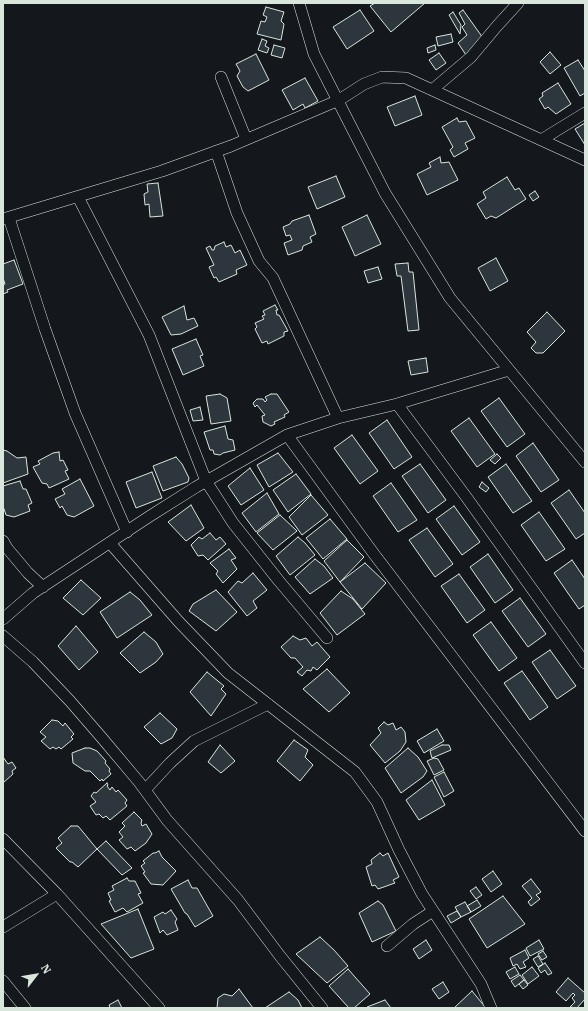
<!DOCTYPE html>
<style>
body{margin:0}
#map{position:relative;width:588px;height:1011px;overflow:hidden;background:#14181c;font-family:"IBM Plex Serif",serif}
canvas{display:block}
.frame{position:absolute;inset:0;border:4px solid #d8e6dc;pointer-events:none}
.north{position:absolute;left:16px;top:955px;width:40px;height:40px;-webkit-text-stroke:3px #14181c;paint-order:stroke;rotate:59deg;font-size:11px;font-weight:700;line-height:16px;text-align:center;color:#d8e6dc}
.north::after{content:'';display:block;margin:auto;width:14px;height:18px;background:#d8e6dc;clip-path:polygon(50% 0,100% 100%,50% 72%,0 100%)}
</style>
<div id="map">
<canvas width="588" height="1011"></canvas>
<div class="frame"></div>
<div class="north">N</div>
</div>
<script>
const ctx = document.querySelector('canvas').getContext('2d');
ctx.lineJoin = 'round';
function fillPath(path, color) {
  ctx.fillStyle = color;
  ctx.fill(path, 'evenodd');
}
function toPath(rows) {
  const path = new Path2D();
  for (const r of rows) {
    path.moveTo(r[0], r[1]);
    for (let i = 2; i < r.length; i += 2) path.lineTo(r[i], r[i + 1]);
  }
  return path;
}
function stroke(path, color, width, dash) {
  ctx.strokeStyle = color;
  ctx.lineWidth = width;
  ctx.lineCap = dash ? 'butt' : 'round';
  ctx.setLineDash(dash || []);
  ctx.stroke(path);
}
const building = toPath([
 [375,3,425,3,391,32,370,6,375,3],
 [266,7,284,12,281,21,284,24,281,40,257,34,261,21,265,22,267,17,263,15,266,7],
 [360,10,374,31,347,49,333,27,360,10],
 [463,10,483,38,466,55,458,43,467,35,462,27,465,24,459,13,463,10],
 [453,12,461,25,460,34,449,15,453,12],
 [451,34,453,42,438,46,436,37,451,34],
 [262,39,267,41,265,46,269,48,267,53,258,50,262,39],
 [274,45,285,48,282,58,271,55,274,45],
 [435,45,436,50,428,53,427,48,435,45],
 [550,52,561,65,550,74,540,62,550,52],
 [439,53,446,63,436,70,429,60,439,53],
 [256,54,269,80,248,91,243,87,237,76,240,71,236,64,256,54],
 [578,60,585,71,585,93,580,96,564,68,578,60],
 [305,78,318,101,305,108,303,104,293,110,282,90,305,78],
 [558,83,571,104,556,114,548,107,545,109,539,99,543,96,542,93,558,83],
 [415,96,422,115,395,126,387,107,415,96],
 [457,118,459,122,466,121,475,138,465,143,468,149,454,157,450,150,453,147,442,127,457,118],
 [585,123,585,145,575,129,585,123],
 [440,157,441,163,449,162,458,180,427,195,417,174,431,167,429,163,440,157],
 [336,176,345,197,317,209,308,187,336,176],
 [507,177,515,190,519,188,526,199,496,218,491,216,486,219,477,204,486,198,483,192,507,177],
 [158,183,163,216,150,217,149,204,145,205,144,194,148,192,147,184,158,183],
 [535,191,539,197,533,201,529,195,535,191],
 [309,215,316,234,310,237,312,242,303,246,302,250,288,255,284,243,292,240,290,235,286,236,283,227,290,224,292,221,309,215],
 [367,215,381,244,355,256,342,227,367,215],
 [224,242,226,247,231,245,235,253,240,250,247,265,236,270,237,274,219,282,216,277,214,278,209,267,214,265,206,248,210,246,212,250,214,250,215,246,224,242],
 [496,258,508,281,490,291,478,268,496,258],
 [14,260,23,284,7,290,8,292,3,294,3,296,3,285,5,284,3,278,3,264,14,260],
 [408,263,409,272,413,272,419,330,408,331,401,276,397,276,395,264,408,263],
 [378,267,382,279,368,283,364,271,378,267],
 [275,305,278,310,276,310,277,315,279,315,288,331,284,332,284,336,268,344,267,341,262,343,255,329,257,327,255,323,264,319,262,316,265,315,263,311,275,305],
 [184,306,187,320,194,318,198,326,181,334,171,335,162,317,184,306],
 [547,312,565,331,543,353,536,353,531,348,536,342,527,332,547,312],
 [196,339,203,355,200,356,204,366,183,375,172,349,196,339],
 [426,358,428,372,411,375,408,361,426,358],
 [220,394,227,398,231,421,211,424,206,396,220,394],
 [271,394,277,394,289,412,284,415,285,417,274,422,275,424,271,426,263,422,262,416,265,415,257,405,255,407,253,403,257,399,263,399,265,402,267,400,265,397,271,394],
 [499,398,525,434,507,447,481,411,499,398],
 [200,407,203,420,193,421,190,410,200,407],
 [469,418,495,454,477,467,451,431,469,418],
 [387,420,412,457,394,469,369,433,387,420],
 [225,426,228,439,233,440,235,450,223,453,220,455,214,454,213,450,210,450,204,432,225,426],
 [352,435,378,471,360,484,334,448,352,435],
 [533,443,559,480,541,492,516,456,533,443],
 [3,450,7,451,17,458,26,457,28,474,3,483,3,450],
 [59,452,60,461,63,460,68,470,65,471,69,479,49,488,47,484,42,483,33,467,40,464,38,461,53,453,59,452],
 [278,453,293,472,269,487,257,465,278,453],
 [497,454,501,458,495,464,490,460,497,454],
 [176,457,182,464,189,478,188,482,163,491,153,466,176,457],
 [420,464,446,500,428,513,402,476,420,464],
 [506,464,532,501,513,513,488,477,506,464],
 [250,468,264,490,241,505,228,486,250,468],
 [152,472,162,498,136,508,126,482,152,472],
 [296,474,311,494,288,512,273,490,296,474],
 [80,479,94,506,74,517,67,515,62,506,60,508,55,499,65,494,62,489,80,479],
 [20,481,23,489,26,489,32,503,28,505,30,511,14,517,6,515,3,506,3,486,20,481],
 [482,482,489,488,486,492,479,487,482,482],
 [391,483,417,520,398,532,373,496,391,483],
 [569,490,585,513,585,533,576,539,551,503,569,490],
 [267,493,279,514,256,532,242,513,267,493],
 [311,495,328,515,302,535,289,517,311,495],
 [191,505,204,528,186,541,168,522,191,505],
 [454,506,480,542,462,555,436,519,454,506],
 [539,512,565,549,546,561,521,525,539,512],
 [280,515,297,531,273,550,257,533,280,515],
 [330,519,347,539,323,559,306,538,330,519],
 [427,528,453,564,435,577,409,540,427,528],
 [210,533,216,540,220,537,226,544,208,560,203,555,198,556,191,545,199,537,202,539,210,533],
 [298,537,305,543,315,555,290,575,276,556,298,537],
 [347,540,364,557,340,582,324,561,347,540],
 [229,549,236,558,231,560,237,569,223,583,216,574,218,571,210,563,229,549],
 [488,554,513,590,495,603,470,567,488,554],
 [315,559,324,566,333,578,310,594,295,577,315,559],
 [572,560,585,579,585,605,579,609,554,573,572,560],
 [365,563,386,583,362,609,340,582,365,563],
 [253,573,267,590,253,601,257,608,247,616,228,592,238,581,242,583,253,573],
 [459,574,485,610,467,623,441,586,459,574],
 [81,580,101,598,83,615,63,598,81,580],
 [216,590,237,612,216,631,189,611,193,604,216,590],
 [341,591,353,599,365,614,337,635,320,613,341,591],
 [130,592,140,600,152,615,117,638,100,612,130,592],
 [520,598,546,634,528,647,502,611,520,598],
 [491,622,517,658,499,671,473,635,491,622],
 [76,626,98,652,79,670,58,646,76,626],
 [144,632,156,642,163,654,156,662,140,673,120,653,144,632],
 [293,636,300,640,306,638,312,646,317,642,330,657,317,670,313,667,311,671,307,670,302,676,297,672,303,667,295,658,291,658,281,647,293,636],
 [550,650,576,686,557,699,532,662,550,650],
 [327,669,350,693,329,712,303,689,327,669],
 [522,671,548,707,530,720,504,683,522,671],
 [207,672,224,686,221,689,226,694,211,716,190,692,207,672],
 [160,713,177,729,172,738,161,744,144,727,160,713],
 [52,720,58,721,63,726,65,723,74,734,71,737,73,739,61,749,59,747,56,749,53,747,50,749,41,741,46,737,40,732,52,720],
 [384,722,388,725,393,723,396,730,401,727,405,732,406,742,400,751,385,763,370,745,381,733,378,728,384,722],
 [437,729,444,741,424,753,417,741,437,729],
 [294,740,308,750,305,757,313,765,300,781,277,761,294,740],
 [220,745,235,761,221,773,208,762,220,745],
 [442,745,449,745,451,750,432,758,430,751,442,745],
 [85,748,90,748,97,751,106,761,105,763,110,769,109,771,111,774,103,781,102,779,100,781,90,771,85,771,73,763,72,753,85,748],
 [408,748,418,757,427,771,423,777,401,793,385,768,408,748],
 [3,757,8,764,12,762,16,768,12,771,13,774,3,783,3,757],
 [434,758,438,759,444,770,434,775,427,761,434,758],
 [444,772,454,791,444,797,434,777,444,772],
 [432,780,445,805,419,820,406,800,432,780],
 [107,783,108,785,107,786,110,790,112,787,116,792,118,790,127,800,125,803,127,806,110,820,106,816,103,818,99,814,96,815,90,806,96,802,91,796,94,792,96,793,107,783],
 [134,812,142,820,141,823,142,826,146,824,152,834,146,843,135,851,131,847,127,849,119,840,123,837,119,832,125,826,122,823,134,812],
 [71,826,78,826,97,849,78,867,72,862,70,862,56,848,62,843,58,838,71,826],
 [106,841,132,868,122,875,97,849,106,841],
 [159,851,162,857,176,871,163,885,151,884,143,873,145,872,141,866,145,863,143,861,153,853,155,853,159,851],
 [380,853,383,856,388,853,399,877,393,880,395,883,378,889,375,885,372,886,366,867,372,864,371,860,380,853],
 [493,871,502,884,491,892,482,879,493,871],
 [127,878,129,881,135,881,141,893,138,894,143,903,127,912,123,908,115,912,109,901,111,900,108,893,114,890,112,886,127,878],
 [531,879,541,892,536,895,540,899,531,906,528,902,532,898,522,886,531,879],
 [188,880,192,888,197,888,213,916,195,927,187,914,185,913,171,889,188,880],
 [476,887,482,895,476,899,470,891,476,887],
 [503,896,525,924,487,948,469,919,503,896],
 [477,900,481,906,471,912,467,906,477,900],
 [378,901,383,905,396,931,372,942,359,913,378,901],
 [465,902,471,912,461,917,455,907,465,902],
 [138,909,154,949,131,958,101,924,138,909],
 [171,910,177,919,175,922,178,930,167,935,163,930,160,933,154,917,163,912,165,914,171,910],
 [457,911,461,917,451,923,447,916,457,911],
 [320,937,334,950,348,966,327,983,296,954,320,937],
 [426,940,432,950,419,959,413,949,426,940],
 [539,940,544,949,530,956,526,948,539,940],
 [525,950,529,958,523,962,526,967,520,969,517,964,513,966,510,958,525,950],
 [543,951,547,957,542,960,538,954,543,951],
 [538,956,543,964,538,967,533,959,538,956],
 [545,963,552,973,548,975,545,970,541,973,538,968,545,963],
 [515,967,519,974,510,979,506,972,515,967],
 [532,967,539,976,528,984,522,975,532,967],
 [348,969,370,994,354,1008,349,1008,329,986,348,969],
 [520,975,524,980,515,987,511,981,520,975],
 [568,978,585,993,585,999,577,1008,570,1007,575,1002,572,998,575,995,573,993,566,1001,556,992,568,978],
 [524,980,528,985,523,989,519,984,524,980],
 [443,982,449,992,439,999,432,989,443,982],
 [239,989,253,1008,217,1008,218,998,224,994,232,996,239,989],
 [472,991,486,1008,454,1008,472,991],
 [289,992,298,1000,302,1008,265,1008,289,992],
 [118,1000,122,1008,110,1008,109,1005,118,1000],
 [385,1000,391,1008,366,1008,367,1007,385,1000]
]);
fillPath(building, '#2c363c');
stroke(building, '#d8e6dc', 1);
const street = toPath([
 [299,3,314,54,385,193,450,298,585,462],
 [221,77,246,139],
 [432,90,471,57,497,26,518,3],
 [541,140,585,113],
 [216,151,237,213,259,261,273,278,338,418],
 [78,197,149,335,206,481,233,523,279,581,327,638],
 [9,218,45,329,75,413,127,532],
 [3,219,162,171,231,146,339,100,364,84,382,77,406,78,585,160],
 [397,404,467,498,585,663],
 [287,435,374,554,585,831],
 [3,541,7,548,28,573,43,587],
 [110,543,179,622,228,673,355,772,377,802,399,850,422,894,481,984,491,1008],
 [3,619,33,593,150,516,196,487,287,435,338,418,397,404,509,370],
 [3,636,33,662,70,701,102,738,139,782,167,820,238,900,280,956,322,1008],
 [145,790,170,763,194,741,268,704],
 [3,839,57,894,159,1008],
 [3,927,57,894],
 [387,946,413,924,433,911],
 [3,981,25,1008]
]);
stroke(street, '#d8e6dc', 12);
stroke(street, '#14181c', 11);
</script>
